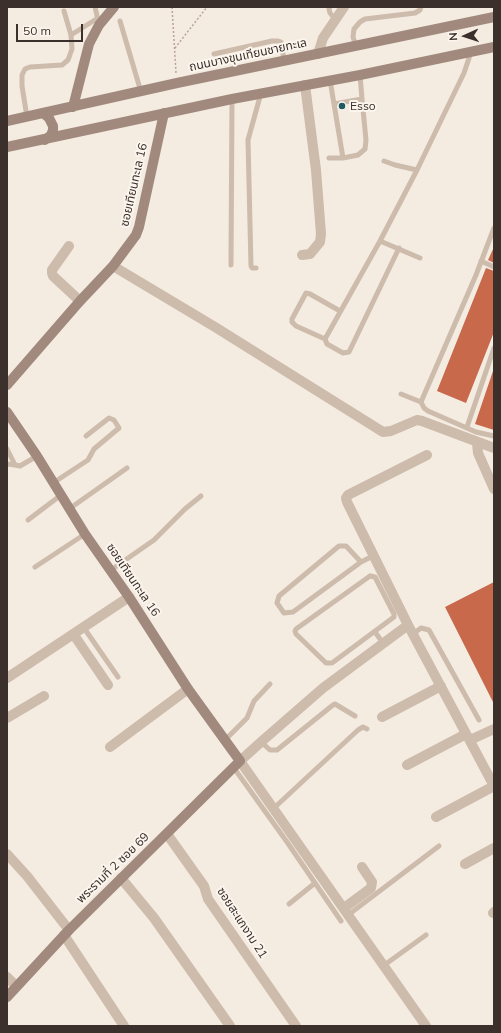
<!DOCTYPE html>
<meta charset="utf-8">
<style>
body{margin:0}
#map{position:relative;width:501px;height:1033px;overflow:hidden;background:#f4ebe1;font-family:Mulish,sans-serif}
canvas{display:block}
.frame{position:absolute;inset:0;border:8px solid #3b302b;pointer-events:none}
.north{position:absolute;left:445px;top:16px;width:40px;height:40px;-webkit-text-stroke:3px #fbf5ee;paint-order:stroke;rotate:267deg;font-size:11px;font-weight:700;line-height:16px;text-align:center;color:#3b302b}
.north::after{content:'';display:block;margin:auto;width:14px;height:18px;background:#3b302b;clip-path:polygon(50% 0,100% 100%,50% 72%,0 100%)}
.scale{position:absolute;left:16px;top:24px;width:67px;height:18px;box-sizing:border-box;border:2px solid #3b302b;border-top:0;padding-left:5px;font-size:12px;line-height:14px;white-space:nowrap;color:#3b302b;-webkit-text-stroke:3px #fbf5ee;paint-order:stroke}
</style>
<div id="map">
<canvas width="501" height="1033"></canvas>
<div class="frame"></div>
<div class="north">N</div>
<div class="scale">50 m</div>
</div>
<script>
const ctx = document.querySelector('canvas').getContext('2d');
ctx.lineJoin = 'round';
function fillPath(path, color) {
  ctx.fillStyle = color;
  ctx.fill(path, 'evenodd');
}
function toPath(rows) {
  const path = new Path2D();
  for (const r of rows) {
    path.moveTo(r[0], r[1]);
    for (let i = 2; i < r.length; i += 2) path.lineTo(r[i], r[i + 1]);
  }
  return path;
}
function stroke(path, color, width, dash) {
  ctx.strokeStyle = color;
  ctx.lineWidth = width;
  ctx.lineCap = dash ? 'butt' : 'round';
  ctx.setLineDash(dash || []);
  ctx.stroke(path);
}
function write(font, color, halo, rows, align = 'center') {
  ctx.font = font + ' Mulish,"Noto Sans Thai",sans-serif';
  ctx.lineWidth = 4;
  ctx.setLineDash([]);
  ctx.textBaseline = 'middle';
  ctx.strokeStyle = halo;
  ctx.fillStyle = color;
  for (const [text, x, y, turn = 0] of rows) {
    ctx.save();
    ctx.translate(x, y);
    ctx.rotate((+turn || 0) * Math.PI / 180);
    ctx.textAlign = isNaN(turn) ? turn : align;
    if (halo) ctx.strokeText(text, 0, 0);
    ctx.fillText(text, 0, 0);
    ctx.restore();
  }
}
fillPath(toPath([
 [494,247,494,263,488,260],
 [486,268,494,271,494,332,466,403,437,391],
 [493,371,494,371,494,430,475,424],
 [494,582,494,704,445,607]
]), '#c8694b');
stroke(toPath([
 [172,7,176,73],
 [175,48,207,7]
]), '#b9a596', 1.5, [2, 2]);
stroke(toPath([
 [95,7,98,20],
 [330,7,329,9,330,13,335,19],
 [120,21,141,92],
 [71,35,98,18],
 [356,46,353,37,354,29,360,22,365,19,415,13,420,10,421,7],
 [214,54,272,41,278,41,281,42,282,47,284,61],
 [330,80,334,104,362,99,360,75],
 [334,104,343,158],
 [27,117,22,86,22,75,25,69,30,67,62,65,68,60,72,49,71,35,64,11],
 [329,158,343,158,358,155,365,149,366,140,362,99],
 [384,161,395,165,417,170],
 [380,241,420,258],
 [481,261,494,267],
 [231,265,232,99],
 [256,268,252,268,251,266,248,140,261,93],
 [340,311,310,294,306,293,292,319,292,322,296,326,325,339,327,344,343,353,349,352,399,248],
 [325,339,380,241,417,170,464,73,471,52],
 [401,394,421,402,424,408,428,411,476,432,494,436],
 [421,402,476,275,494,228],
 [467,427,494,348],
 [7,449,15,465,20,466,37,456],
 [7,464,15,465],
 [53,483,88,460,94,449,119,428,114,420,109,418,86,436],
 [69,509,127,468],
 [28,520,61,495],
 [361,562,346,546,339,546,279,596,277,603,284,613,293,612,361,562,373,556],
 [35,567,85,534],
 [111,570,154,540,185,509,201,496],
 [370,576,375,577,394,614,394,617,332,663,326,663,296,634,295,631,296,629,370,576],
 [84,628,118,677],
 [375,632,383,643],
 [413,634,421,628,429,630,479,720],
 [225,740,247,718,254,701,270,684],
 [261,742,270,750,277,750,333,705,335,704,355,716],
 [234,768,287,842,341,921],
 [274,808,358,730,363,727,367,729],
 [289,904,315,883],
 [348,915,439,846],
 [383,966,426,935]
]), '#cdbbac', 5);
stroke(toPath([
 [318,54,323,38,344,7],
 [69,246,52,270,52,273,53,276,80,301],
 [302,255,310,254,320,242,321,234,316,170,305,85],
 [113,266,215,327,383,432,391,431,417,420,422,421,494,448],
 [477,443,478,453,494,489],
 [427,455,348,495,346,498,347,502,408,625,494,786],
 [408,625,323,688,261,742,240,761,426,1026],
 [74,635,108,685],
 [7,678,129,597],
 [382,717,441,686],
 [7,718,44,696],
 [470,740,494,729],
 [110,747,188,689],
 [407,765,466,734],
 [436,817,494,786],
 [167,834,204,886,208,899,296,1026],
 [7,854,27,876,69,930],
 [465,864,494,848],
 [121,878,154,918,230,1026],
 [344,908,371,888,372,882,362,867],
 [493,913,494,912],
 [64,935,124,1026],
 [7,977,16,986]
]), '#cdbbac', 10);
stroke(toPath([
 [73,107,89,44,99,25,114,7],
 [43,113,49,118,53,126,53,130,51,135,45,140],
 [7,121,177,83,494,17],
 [7,147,232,99,360,75,494,47],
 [7,385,80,301,113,266,136,235,139,227,164,113],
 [7,412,37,456,85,534,129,597,188,689,240,761,69,930,7,997]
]), '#a18a7d', 10);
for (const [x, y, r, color] of [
 [342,106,4,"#1f5a5e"]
]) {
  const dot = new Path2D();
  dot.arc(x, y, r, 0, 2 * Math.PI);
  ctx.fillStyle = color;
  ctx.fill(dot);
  stroke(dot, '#fbf5ee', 1.5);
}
write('12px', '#3b302b', '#fbf5ee', [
 ["ถนนบางขุนเทียนชายทะเล",248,55,-12],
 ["ซอยเทียนทะเล 16",134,185,-77],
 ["ซอยเทียนทะเล 16",133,580,56],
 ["พระรามที่ 2 ซอย 69",113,868,-44],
 ["ซอยสะแกงาม 21",242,923,57]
]);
write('12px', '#3b302b', '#fbf5ee', [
 ["Esso",350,106]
], 'left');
</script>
